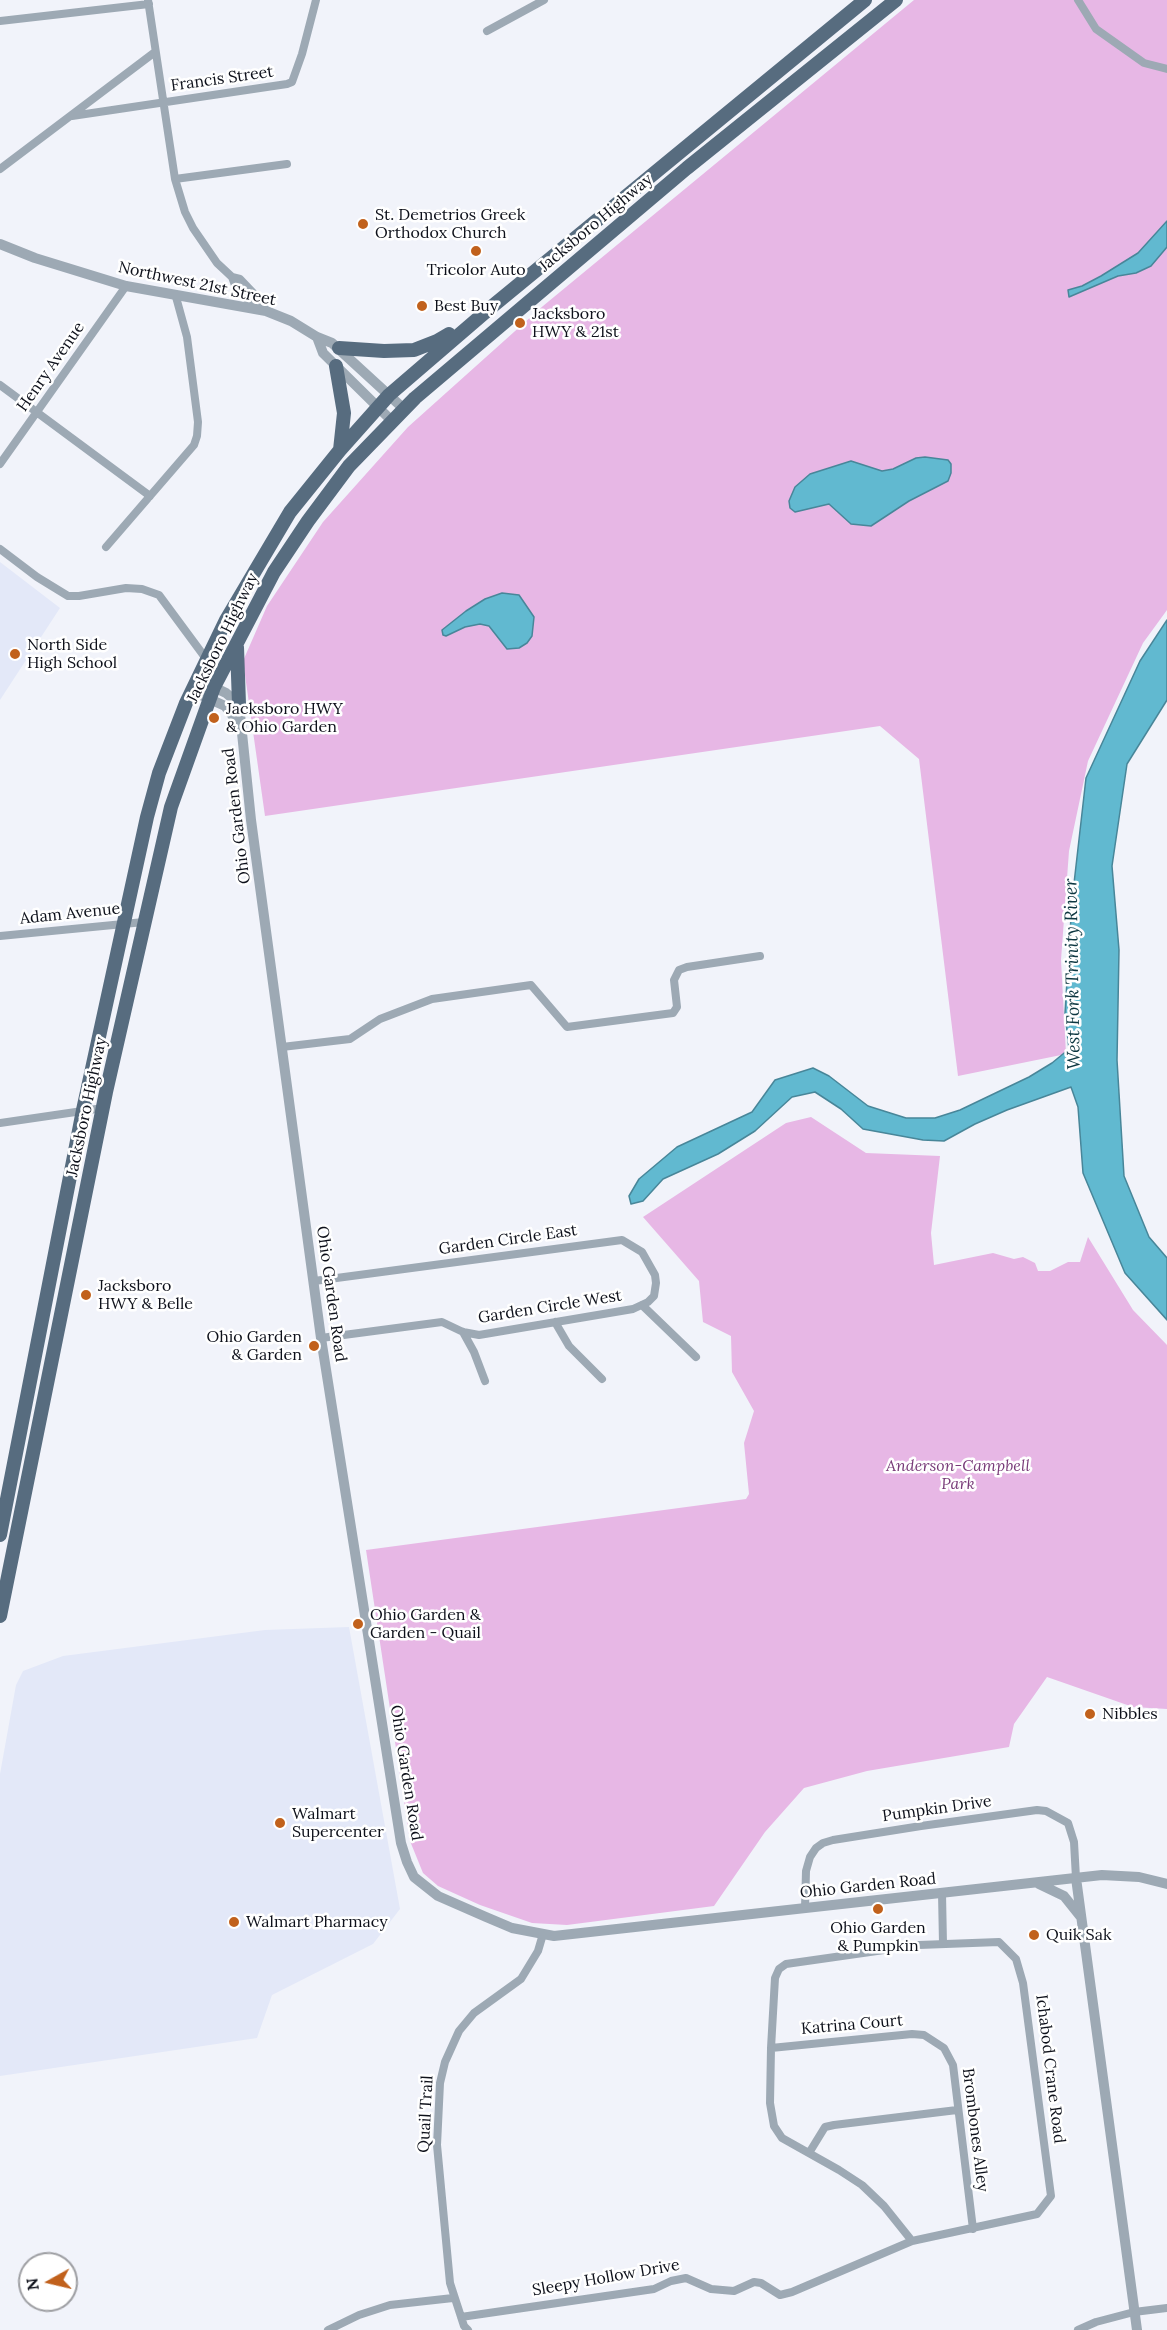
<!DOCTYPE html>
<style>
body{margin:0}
#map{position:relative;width:1167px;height:2330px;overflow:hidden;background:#f1f3fa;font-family:Lora,serif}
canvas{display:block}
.north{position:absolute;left:18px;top:2252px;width:60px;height:60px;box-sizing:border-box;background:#fff;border:2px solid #9e9fa3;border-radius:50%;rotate:262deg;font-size:16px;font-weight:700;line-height:24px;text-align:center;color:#0d101a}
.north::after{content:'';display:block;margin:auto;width:21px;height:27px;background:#c1611c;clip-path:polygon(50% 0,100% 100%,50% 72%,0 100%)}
</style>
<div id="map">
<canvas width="1167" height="2330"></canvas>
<div class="north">N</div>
</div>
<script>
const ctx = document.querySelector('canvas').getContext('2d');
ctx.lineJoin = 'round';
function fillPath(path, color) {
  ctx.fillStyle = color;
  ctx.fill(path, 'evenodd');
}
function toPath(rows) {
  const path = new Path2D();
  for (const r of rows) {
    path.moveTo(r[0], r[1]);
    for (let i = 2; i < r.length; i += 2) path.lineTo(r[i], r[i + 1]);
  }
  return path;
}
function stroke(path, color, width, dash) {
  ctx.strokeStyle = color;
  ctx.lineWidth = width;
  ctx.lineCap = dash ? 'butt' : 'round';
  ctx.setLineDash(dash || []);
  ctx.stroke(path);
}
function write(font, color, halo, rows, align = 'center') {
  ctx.font = font + ' Lora,serif';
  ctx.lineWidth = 5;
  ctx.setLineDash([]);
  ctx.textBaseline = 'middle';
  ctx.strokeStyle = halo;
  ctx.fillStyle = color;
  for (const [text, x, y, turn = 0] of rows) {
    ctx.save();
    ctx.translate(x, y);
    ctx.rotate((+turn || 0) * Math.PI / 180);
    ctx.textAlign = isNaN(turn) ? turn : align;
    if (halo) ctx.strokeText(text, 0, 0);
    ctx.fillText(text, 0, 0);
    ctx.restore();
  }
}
fillPath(toPath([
 [0,562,60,608,0,700],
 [349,1627,400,1909,373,1944,272,1995,257,2038,0,2076,0,1774,16,1685,23,1671,63,1656,265,1630]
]), '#e3e8f8');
fillPath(toPath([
 [914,0,1167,0,1167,610,1143,643,1088,761,1069,851,1061,960,1066,1054,958,1076,919,759,880,726,265,816,243,661,267,606,323,522,408,427,543,306],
 [811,1117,866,1153,940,1156,931,1233,934,1265,993,1253,1014,1259,1023,1257,1035,1263,1038,1271,1050,1271,1068,1262,1080,1262,1088,1237,1133,1310,1167,1345,1167,1709,1133,1707,1047,1677,1014,1724,1009,1747,867,1771,804,1788,765,1832,714,1906,567,1925,532,1923,480,1905,438,1886,423,1873,410,1841,366,1550,746,1499,749,1494,744,1443,754,1411,732,1372,731,1336,703,1322,699,1281,643,1217,786,1123]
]), '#e7b7e5');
const water = toPath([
 [1167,221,1167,247,1151,266,1136,273,1118,276,1069,297,1068,290,1082,286,1101,276,1138,253,1167,221],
 [925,457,948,460,951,464,951,473,948,481,909,501,871,526,851,524,829,504,795,512,790,508,789,501,795,487,810,474,851,461,882,471,893,469,916,458,925,457],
 [502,593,519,595,534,617,532,636,527,643,519,648,507,649,489,626,480,624,465,627,446,636,443,635,442,630,466,611,485,599,502,593],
 [1167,620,1167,700,1127,764,1112,866,1119,950,1117,1060,1124,1176,1149,1237,1167,1258,1167,1320,1125,1273,1083,1173,1078,1107,1071,1087,1007,1110,975,1124,944,1141,923,1140,863,1129,841,1109,815,1092,792,1097,755,1131,718,1154,663,1179,643,1201,631,1204,629,1196,639,1179,677,1147,752,1112,775,1080,813,1068,829,1076,868,1106,906,1118,935,1118,960,1110,1029,1077,1052,1063,1069,1049,1065,1013,1072,901,1086,778,1140,661,1167,620]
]);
fillPath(water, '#61b9d0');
stroke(water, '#488699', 1.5);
stroke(toPath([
 [148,0,175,179,185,212,193,228,217,263,232,277,240,279,261,301,266,311],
 [1078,0,1096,29,1144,63,1167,69],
 [0,21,149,4],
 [487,31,544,0],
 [72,116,287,84,292,82,302,54,316,0],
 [0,169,155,52],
 [175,179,287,164],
 [232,277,235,285,256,309],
 [0,385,150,496],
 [0,464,126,286],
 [106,547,194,445,197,436,198,422,187,337,176,297],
 [0,549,37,577,68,596,79,596,126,588,142,589,159,595,207,660],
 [0,936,144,922],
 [282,1047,350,1039,380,1019,432,999,531,985,567,1027,673,1013,677,1007,674,980,679,970,687,967,760,956],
 [0,1123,103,1108],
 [314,1281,622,1240,642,1252,655,1275,656,1283,654,1296,648,1302,633,1309,479,1335,463,1332,442,1322,321,1338],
 [642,1305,696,1357],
 [555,1322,569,1346,602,1379],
 [463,1332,474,1352,485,1381],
 [942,1893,943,1944],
 [805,1908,806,1871,810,1857,816,1848,823,1843,833,1840,921,1826,1037,1810,1046,1811,1068,1823,1074,1842,1076,1878],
 [771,2048,912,2034,924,2035,944,2048,953,2065,973,2229],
 [809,2153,825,2127,834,2125,957,2110],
 [461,2317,654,2289,671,2281,686,2278,711,2289,734,2291,754,2282,761,2283,780,2295,792,2292,912,2241,1037,2214,1051,2196,1023,1983,1016,1959,999,1942,919,1945,786,1964,779,1969,775,1978,771,2048,770,2103,774,2126,782,2138,839,2170,862,2185,884,2206,912,2241],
 [328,2330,359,2315,390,2305,453,2298],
 [468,2330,464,2326,450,2283,437,2145,440,2083,445,2062,459,2031,474,2013,521,1979,538,1951,543,1934],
 [1078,2330,1096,2322,1134,2312,1167,2308]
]), '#9da9b4', 8);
stroke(toPath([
 [0,244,35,258,126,286,266,311,291,321,317,337,332,343,404,409],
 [317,337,323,353,392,421],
 [197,679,226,693,239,704,251,820,321,1338,401,1843,407,1862,414,1877,438,1896,486,1917,512,1928,554,1936,1102,1875,1139,1877,1167,1884],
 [192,691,225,706,239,724],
 [1076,1878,1137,2330],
 [1039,1884,1064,1896,1080,1916]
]), '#9da9b4', 10);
stroke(toPath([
 [339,348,384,351,414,350,437,341,449,334],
 [336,366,344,413,340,450],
 [237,647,239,704],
 [0,1535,83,1110,147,817,159,773,186,703,226,620,290,512,340,450,389,395,489,309,865,0],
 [0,1616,106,1092,171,807,214,687,274,572,308,521,349,466,415,398,687,168,896,0]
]), '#576c7f', 14);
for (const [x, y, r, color] of [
 [363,224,6,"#c1611c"],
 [476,251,6,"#c1611c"],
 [422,306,6,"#c1611c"],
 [520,323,6,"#c1611c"],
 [15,654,6,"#c1611c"],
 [214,718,6,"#c1611c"],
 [86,1295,6,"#c1611c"],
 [314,1346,6,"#c1611c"],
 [358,1624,6,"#c1611c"],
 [1090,1714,6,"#c1611c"],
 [280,1823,6,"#c1611c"],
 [878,1909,6,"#c1611c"],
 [234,1922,6,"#c1611c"],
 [1034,1935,6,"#c1611c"]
]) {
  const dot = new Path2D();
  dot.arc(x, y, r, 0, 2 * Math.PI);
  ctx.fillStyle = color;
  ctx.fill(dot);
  stroke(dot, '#fff', 2);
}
write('16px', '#0d101a', '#fff', [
 ["Francis Street",222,79,-8],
 ["Jacksboro Highway",596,223,-40],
 ["Northwest 21st Street",197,284,12],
 ["Henry Avenue",51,367,-55],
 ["Jacksboro Highway",223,638,-64],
 ["Ohio Garden Road",237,816,-97],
 ["Adam Avenue",70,914,-6],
 ["Jacksboro Highway",87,1107,-78],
 ["Garden Circle East",508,1240,-8],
 ["Ohio Garden Road",331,1294,82],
 ["Garden Circle West",550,1307,-9],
 ["Ohio Garden Road",406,1773,81],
 ["Pumpkin Drive",937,1809,-8],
 ["Ohio Garden Road",868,1886,-6],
 ["Katrina Court",852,2025,-5],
 ["Ichabod Crane Road",1050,2069,83],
 ["Quail Trail",426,2114,-87],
 ["Brombones Alley",975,2130,83],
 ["Sleepy Hollow Drive",606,2278,-10]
]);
write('16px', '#0d101a', '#fff', [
 ["St. Demetrios Greek",375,215],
 ["Orthodox Church",375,233],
 ["Tricolor Auto",476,270,"center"],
 ["Best Buy",434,306],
 ["Jacksboro",532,314],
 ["HWY & 21st",532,332],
 ["North Side",27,645],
 ["High School",27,663],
 ["Jacksboro HWY",226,709],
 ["& Ohio Garden",226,727],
 ["Jacksboro",98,1286],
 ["HWY & Belle",98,1304],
 ["Ohio Garden",302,1337,"right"],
 ["& Garden",302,1355,"right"],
 ["Ohio Garden &",370,1615],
 ["Garden - Quail",370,1633],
 ["Nibbles",1102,1714],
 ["Walmart",292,1814],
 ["Supercenter",292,1832],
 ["Walmart Pharmacy",246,1922],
 ["Ohio Garden",878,1928,"center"],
 ["& Pumpkin",878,1946,"center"],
 ["Quik Sak",1046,1935]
], 'left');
write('italic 16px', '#783a78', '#fff', [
 ["Anderson-Campbell",958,1466],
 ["Park",958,1484]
]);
write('italic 18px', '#0d3741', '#fff', [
 ["West Fork Trinity River",1073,974,-91]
]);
</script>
